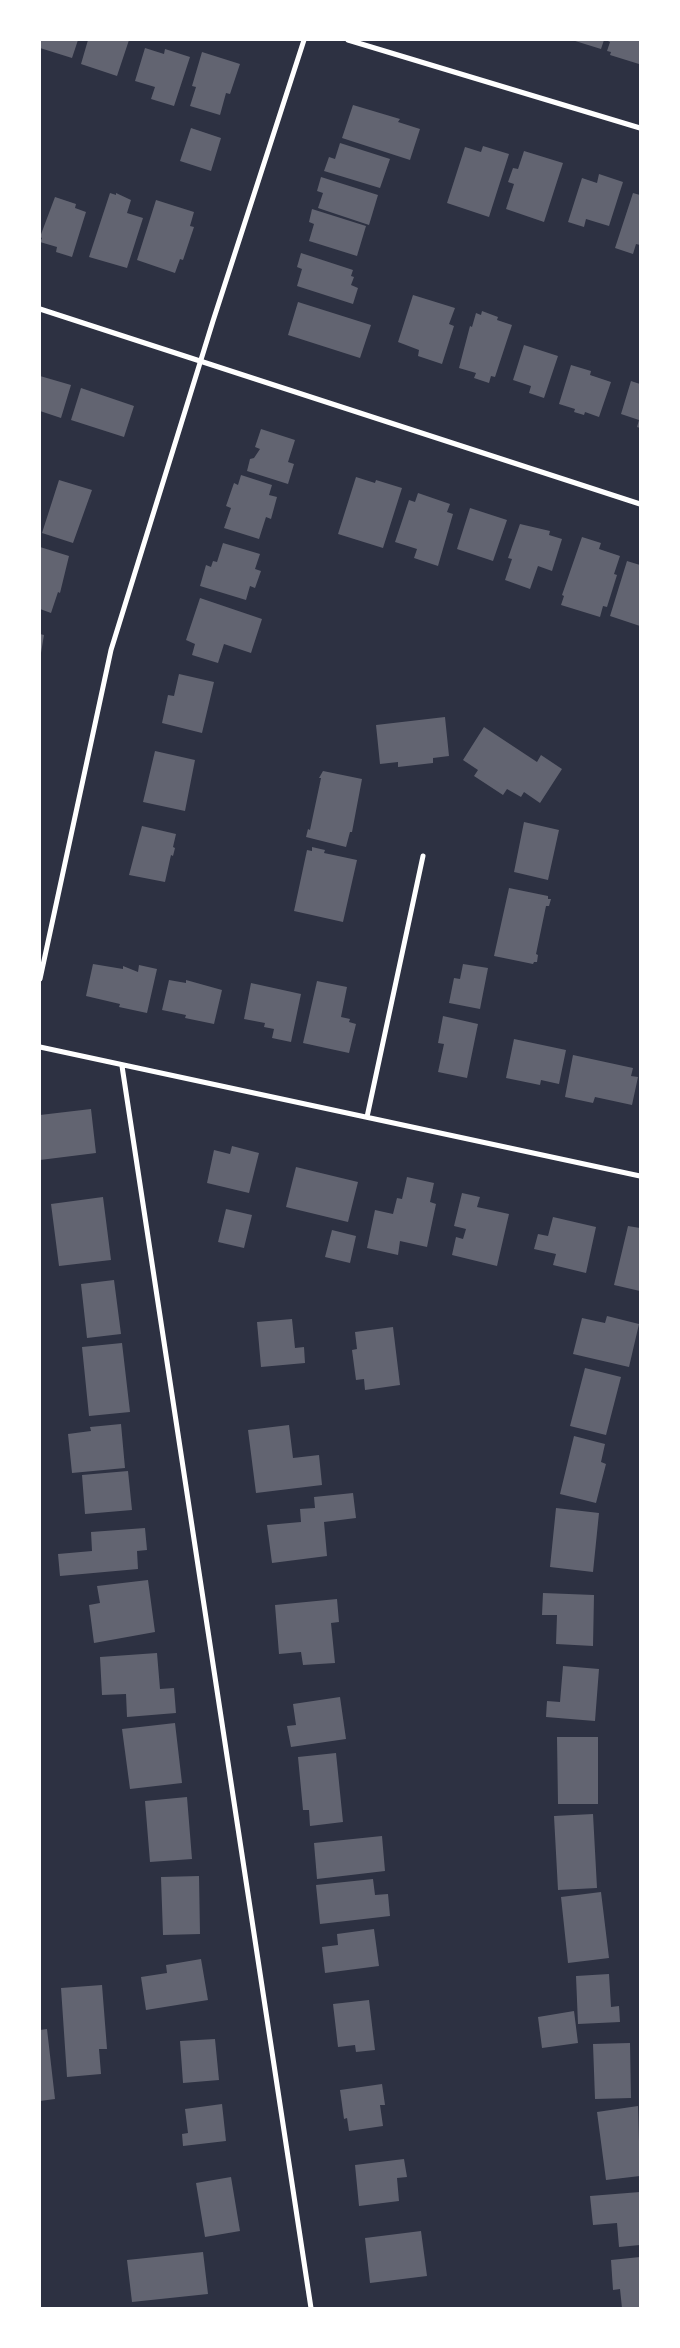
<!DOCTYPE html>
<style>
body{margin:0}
#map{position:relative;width:680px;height:2348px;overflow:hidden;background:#2d3142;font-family:"Archivo Narrow",sans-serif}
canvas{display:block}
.frame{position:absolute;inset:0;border:41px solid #fff;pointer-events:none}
</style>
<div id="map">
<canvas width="680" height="2348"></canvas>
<div class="frame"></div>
</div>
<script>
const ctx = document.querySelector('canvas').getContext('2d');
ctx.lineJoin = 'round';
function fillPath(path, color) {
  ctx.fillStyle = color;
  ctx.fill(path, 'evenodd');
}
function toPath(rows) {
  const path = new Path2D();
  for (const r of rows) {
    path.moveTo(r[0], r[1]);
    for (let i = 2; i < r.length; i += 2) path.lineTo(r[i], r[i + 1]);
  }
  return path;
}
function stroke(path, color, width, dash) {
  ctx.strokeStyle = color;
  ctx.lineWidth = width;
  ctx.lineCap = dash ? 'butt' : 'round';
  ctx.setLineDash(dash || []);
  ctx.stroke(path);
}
fillPath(toPath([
 [40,40,78,40,72,58,40,48],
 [88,40,129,40,117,76,81,64],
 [572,40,604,40,601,49],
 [606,40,640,40,639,64,610,55,611,52,607,51,610,42],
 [145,48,164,54,165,49,190,57,174,106,151,99,155,87,135,81],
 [202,52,240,64,230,94,226,93,220,115,190,106,196,87,192,86],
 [353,105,400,119,398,122,420,129,410,160,342,138],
 [191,128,221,138,211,171,180,161],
 [340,143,390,159,380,188,324,171,329,157,335,159],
 [483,146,509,154,489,217,447,203,465,147,481,152],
 [524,151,563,163,544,222,506,209,514,184,508,182,513,168,518,169],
 [599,174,623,182,609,226,586,219,584,227,568,222,582,178,597,183],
 [321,177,378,195,369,225,318,208,323,193,317,191],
 [110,193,116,195,116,193,131,200,127,213,143,218,127,268,89,257],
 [633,193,640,195,640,245,636,244,633,254,615,248],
 [55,197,76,204,75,208,86,212,72,257,56,252,57,247,40,242,42,238,40,237],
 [156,200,194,212,190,226,194,227,183,260,180,259,175,273,137,260],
 [312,209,366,226,357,256,309,241,314,224,309,222],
 [301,253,353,270,351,276,354,277,351,285,358,288,353,304,297,286,302,269,297,267],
 [413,295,455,308,449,324,454,326,442,364,418,356,419,350,398,342],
 [298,302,371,325,360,358,288,335],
 [482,311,498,317,497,320,512,325,495,377,491,376,489,383,474,378,476,373,459,368,470,326,472,327,476,313,481,315],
 [524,345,558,356,544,398,529,393,531,386,513,380],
 [571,365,591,371,590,375,611,382,599,417,585,412,584,415,574,412,575,409,559,404],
 [40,376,71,385,61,418,40,411],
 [631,381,640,384,640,428,637,427,639,420,621,414],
 [81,388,134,406,124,437,71,420],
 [261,429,295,440,288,462,294,464,288,484,247,471,250,459,254,458,260,449,255,447],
 [241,475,272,485,269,495,277,497,271,519,266,517,259,539,224,528,231,508,226,506,234,483,238,485],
 [356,477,375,483,376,480,402,488,383,548,338,534],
 [59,480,92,490,73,543,42,533],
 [418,493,450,504,447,512,453,514,438,566,414,558,417,549,395,542,409,500,415,502],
 [470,508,507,520,493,561,457,549],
 [520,524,550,531,549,535,562,539,552,571,538,566,530,589,505,580,512,559,508,558],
 [582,537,601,543,599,549,620,556,614,574,617,575,607,607,603,606,600,617,561,605,564,596,562,595],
 [223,543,260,554,255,569,261,571,255,588,250,586,246,600,200,586,206,565,211,567,213,561,217,562],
 [40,547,69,556,60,593,58,592,51,613,40,609],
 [627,561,640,565,640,626,610,616],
 [200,598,262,619,251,653,224,644,218,663,192,655,195,644,186,640],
 [40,634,44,635,41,653,40,653],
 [179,674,214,682,202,733,162,723,168,695,174,696],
 [445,717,449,756,433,758,433,763,398,767,398,762,380,764,376,725],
 [484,727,537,762,541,755,562,769,540,803,524,792,521,797,507,789,503,795,474,776,478,770,463,760],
 [155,751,195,760,185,811,143,802],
 [323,771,362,779,352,832,350,832,346,847,306,837,308,829,310,830,321,778,319,778],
 [524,822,559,830,548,880,514,872],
 [142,826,176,834,173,847,175,848,173,856,171,855,165,882,129,875],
 [312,847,325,850,324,853,357,860,343,922,294,911,307,850,312,851],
 [509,888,548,896,548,899,551,899,549,906,546,906,536,954,538,955,537,962,534,962,533,964,494,956],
 [93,964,123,969,123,966,138,972,139,965,157,969,147,1013,119,1007,120,1004,86,996],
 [463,964,488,968,480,1009,449,1003,454,978,460,979],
 [169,980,186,983,186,980,222,990,214,1024,185,1018,186,1015,162,1010],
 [317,981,347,987,341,1017,350,1019,349,1022,356,1024,349,1053,303,1043],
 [251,983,301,994,291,1042,272,1038,274,1029,264,1027,265,1023,244,1019],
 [443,1016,478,1024,467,1078,438,1072,444,1044,438,1043],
 [514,1039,566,1050,559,1084,541,1080,540,1085,506,1078],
 [573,1055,633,1068,631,1076,638,1077,632,1105,595,1097,593,1103,565,1097],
 [91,1109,96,1153,40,1160,40,1115],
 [232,1146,259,1153,249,1193,207,1183,214,1150,230,1154],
 [296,1167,358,1182,348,1222,286,1207],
 [407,1177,434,1183,430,1202,436,1204,427,1247,400,1241,398,1255,367,1248,375,1210,393,1214,397,1198,402,1199],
 [462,1193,480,1197,477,1207,509,1214,497,1266,452,1255,456,1237,463,1239,466,1229,454,1226],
 [103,1197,111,1260,59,1266,51,1204],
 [226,1209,252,1215,244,1248,218,1242],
 [553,1217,596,1227,586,1273,553,1265,556,1254,534,1249,538,1234,548,1236],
 [628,1226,640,1228,640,1291,614,1285],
 [332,1230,356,1236,350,1263,325,1257],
 [114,1280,121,1334,87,1338,81,1284],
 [607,1316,639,1324,629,1367,573,1354,582,1318,605,1323],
 [292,1319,295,1348,304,1347,305,1363,261,1367,257,1322],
 [393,1327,400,1385,365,1390,364,1379,356,1380,352,1350,357,1349,355,1332],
 [122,1343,130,1412,89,1416,82,1347],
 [585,1368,621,1377,606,1435,570,1426],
 [121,1424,125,1468,72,1473,68,1434,91,1431,90,1427],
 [289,1425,293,1458,319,1455,322,1485,256,1493,248,1430],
 [574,1436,605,1444,601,1462,606,1464,596,1503,560,1494],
 [128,1471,132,1510,85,1514,82,1475],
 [353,1493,356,1518,324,1522,327,1556,272,1563,267,1525,301,1522,300,1509,315,1508,314,1497],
 [556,1508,599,1513,593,1572,550,1567],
 [145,1528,147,1550,137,1551,138,1569,60,1576,58,1554,92,1551,91,1532],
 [148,1580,155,1632,94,1643,89,1605,100,1603,97,1586],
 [543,1593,594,1595,593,1646,556,1644,557,1615,542,1615],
 [337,1599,339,1622,331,1623,335,1663,303,1665,301,1652,279,1654,275,1605],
 [157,1653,160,1689,174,1688,176,1713,127,1717,126,1694,102,1695,100,1657],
 [563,1666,599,1669,595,1721,546,1717,547,1701,560,1702],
 [340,1697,346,1739,291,1747,287,1726,296,1725,293,1704],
 [175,1723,182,1783,130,1789,122,1729],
 [557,1737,598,1737,598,1804,558,1804],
 [336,1753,343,1822,310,1826,309,1810,303,1810,298,1757],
 [187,1797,192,1859,150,1862,145,1801],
 [593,1814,597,1888,558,1890,554,1816],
 [382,1836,385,1871,317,1879,314,1843],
 [199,1876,200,1934,163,1935,161,1877],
 [373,1879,375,1895,388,1894,390,1916,320,1924,316,1885],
 [601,1892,609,1958,568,1963,561,1897],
 [374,1929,379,1966,325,1973,322,1947,338,1945,337,1934],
 [201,1959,208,2000,146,2010,141,1977,167,1973,166,1965],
 [609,1974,611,2007,619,2006,620,2022,578,2024,576,1976],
 [102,1985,107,2049,99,2049,101,2074,67,2077,61,1988],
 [369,2000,375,2050,356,2052,355,2045,338,2047,333,2004],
 [574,2011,578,2043,542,2048,538,2017],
 [47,2029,55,2099,40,2101,40,2030],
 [215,2039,219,2080,183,2083,180,2041],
 [630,2043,631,2098,595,2099,593,2044],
 [382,2084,385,2105,380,2105,383,2126,349,2131,347,2118,344,2119,340,2090],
 [222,2104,226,2141,183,2146,182,2134,188,2133,185,2109],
 [638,2106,640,2176,606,2180,597,2112],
 [404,2159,407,2177,397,2178,399,2201,359,2206,355,2165],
 [231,2177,240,2231,205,2237,196,2183],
 [640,2192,640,2245,619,2247,617,2223,593,2225,590,2196],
 [421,2231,427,2276,370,2283,365,2238],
 [203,2252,208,2294,132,2302,127,2260],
 [640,2257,640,2308,622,2308,620,2289,613,2290,611,2260]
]), '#626471');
stroke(toPath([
 [348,40,640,128],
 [40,309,640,504],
 [40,979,111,650,213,321,304,40],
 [40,1047,640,1176],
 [122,1066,311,2308],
 [367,1117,423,856]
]), '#fff', 5);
</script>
